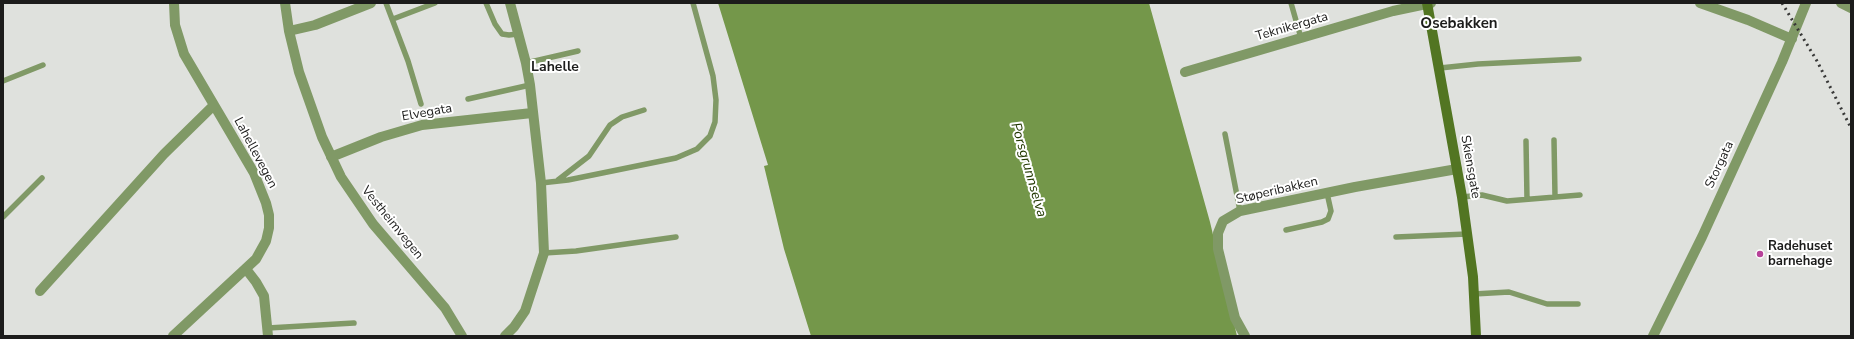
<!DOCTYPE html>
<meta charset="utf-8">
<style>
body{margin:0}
#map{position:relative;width:1854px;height:339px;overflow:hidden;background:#dfe1dd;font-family:"Nunito Sans",sans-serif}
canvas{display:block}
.frame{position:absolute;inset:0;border:4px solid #1c1c1b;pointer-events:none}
</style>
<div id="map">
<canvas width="1854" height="339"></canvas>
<div class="frame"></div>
</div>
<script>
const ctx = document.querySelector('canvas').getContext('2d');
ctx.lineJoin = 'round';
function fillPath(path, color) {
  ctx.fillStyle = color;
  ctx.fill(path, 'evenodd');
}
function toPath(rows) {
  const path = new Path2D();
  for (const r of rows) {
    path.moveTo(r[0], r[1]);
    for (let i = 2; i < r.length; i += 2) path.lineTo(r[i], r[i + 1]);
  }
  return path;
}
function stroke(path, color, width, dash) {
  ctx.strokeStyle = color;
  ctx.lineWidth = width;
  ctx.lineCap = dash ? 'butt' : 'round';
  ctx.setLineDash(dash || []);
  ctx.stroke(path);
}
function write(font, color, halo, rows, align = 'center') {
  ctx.font = font + ' "Nunito Sans",sans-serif';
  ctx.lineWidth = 4;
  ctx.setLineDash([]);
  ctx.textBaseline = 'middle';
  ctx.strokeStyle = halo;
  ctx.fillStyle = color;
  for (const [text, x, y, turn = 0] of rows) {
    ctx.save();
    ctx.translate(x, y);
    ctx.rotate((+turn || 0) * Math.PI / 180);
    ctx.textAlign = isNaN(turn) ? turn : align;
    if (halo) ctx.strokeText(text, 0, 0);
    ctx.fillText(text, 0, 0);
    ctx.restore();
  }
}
fillPath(toPath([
 [718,3,1149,3,1210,222,1237,336,811,336,784,249,764,166,768,165]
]), '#74974a');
stroke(toPath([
 [386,3,408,61,421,104],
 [486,3,495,24,502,34,509,35,518,34],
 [1291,3,1301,38],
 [393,19,435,3],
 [526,63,578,51],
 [1440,68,1478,64,1579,59],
 [3,81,43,65],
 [468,99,530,85],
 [1225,134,1240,211],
 [1554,140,1555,196],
 [1526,141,1527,199],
 [558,180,589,156,610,125,622,117,644,110],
 [541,183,568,180,676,158,697,149,710,136,715,122,716,100,713,76,693,3],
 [1462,197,1482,195,1507,201,1580,195],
 [3,217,42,178],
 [1286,230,1322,222,1328,219,1331,211,1327,193],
 [1396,237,1467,234],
 [544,253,576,251,676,237],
 [1474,294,1509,292,1547,304,1578,304],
 [268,328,354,323]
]), '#809966', 5.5);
stroke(toPath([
 [285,3,289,31,299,72,322,137,341,177,373,224,445,308,462,336],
 [1700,3,1748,20,1792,39],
 [1841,3,1851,8],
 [289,31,315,25,371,3],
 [1185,72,1393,11,1431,3],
 [331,157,381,137,422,125,532,113],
 [246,269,256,282,264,296,268,336],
 [40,291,164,154,214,105],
 [173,336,256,259,266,241,269,228,269,215,266,203,254,173,184,54,175,25,174,3],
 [505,336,514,327,525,311,544,253,541,183,530,85,526,63,510,3],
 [1245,336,1235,318,1218,249,1218,233,1223,221,1240,211,1355,187,1457,169],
 [1653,336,1702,237,1782,62,1806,3]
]), '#809966', 10);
stroke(toPath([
 [1427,3,1462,197,1473,277,1476,336]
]), '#527522', 10);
stroke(toPath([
 [1782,3,1817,61,1851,128]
]), '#383837', 3, [2, 4]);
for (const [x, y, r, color] of [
 [1760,254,4,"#b74199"]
]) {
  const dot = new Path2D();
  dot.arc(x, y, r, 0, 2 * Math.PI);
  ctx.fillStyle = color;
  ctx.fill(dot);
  stroke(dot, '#fff', 1.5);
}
write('13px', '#1c1c1b', '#fff', [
 ["Teknikergata",1292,27,-16],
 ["Elvegata",427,113,-10],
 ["Lahellevegen",255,153,62],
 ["Storgata",1720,165,-65],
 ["Skiensgate",1470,167,80],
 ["Støperibakken",1277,191,-13],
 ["Vestheimvegen",392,223,51]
]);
write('bold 13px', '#1c1c1b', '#fff', [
 ["Radehuset",1768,247],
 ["barnehage",1768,262]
], 'left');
write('bold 14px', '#1c1c1b', '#fff', [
 ["Lahelle",555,68]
]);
write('italic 14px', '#223800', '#fff', [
 ["Porsgrunnselva",1028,170,74]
]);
write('bold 15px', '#1c1c1b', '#fff', [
 ["Osebakken",1459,24]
]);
</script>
